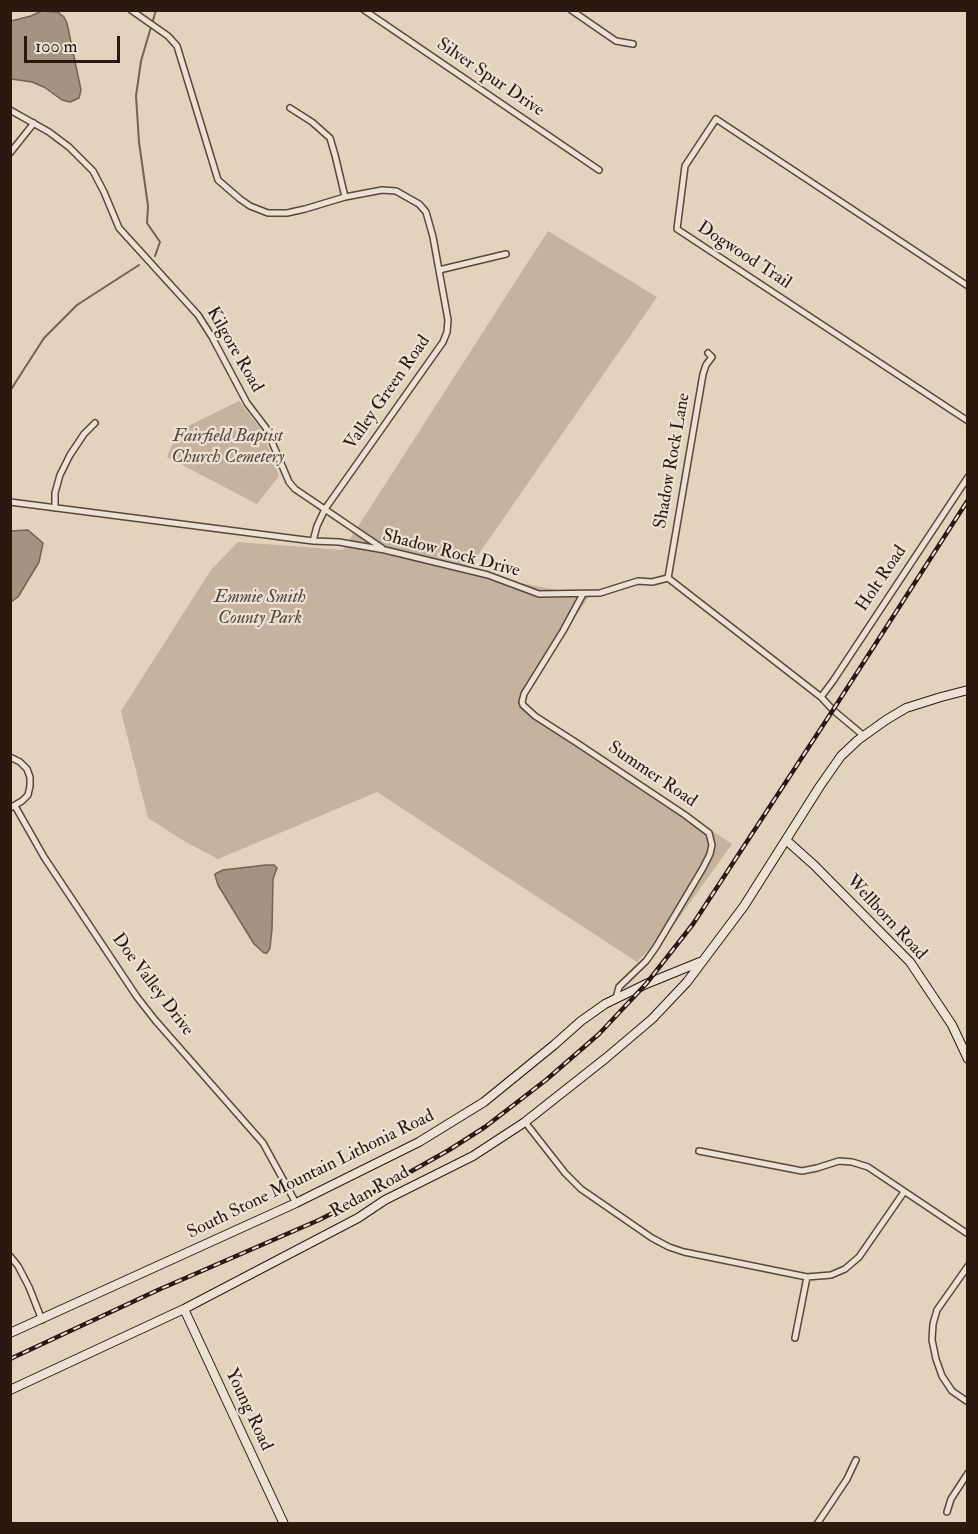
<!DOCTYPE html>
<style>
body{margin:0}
#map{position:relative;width:978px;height:1534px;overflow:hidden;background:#e2d3bc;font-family:"IM FELL Double Pica",serif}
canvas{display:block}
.frame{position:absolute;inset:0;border:12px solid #29190f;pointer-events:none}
.scale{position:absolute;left:24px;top:36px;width:96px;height:27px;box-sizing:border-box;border:3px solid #29190f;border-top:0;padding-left:8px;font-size:18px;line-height:21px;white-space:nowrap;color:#29190f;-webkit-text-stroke:4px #ece2d3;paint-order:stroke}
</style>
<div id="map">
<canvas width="978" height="1534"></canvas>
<div class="frame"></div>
<div class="scale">100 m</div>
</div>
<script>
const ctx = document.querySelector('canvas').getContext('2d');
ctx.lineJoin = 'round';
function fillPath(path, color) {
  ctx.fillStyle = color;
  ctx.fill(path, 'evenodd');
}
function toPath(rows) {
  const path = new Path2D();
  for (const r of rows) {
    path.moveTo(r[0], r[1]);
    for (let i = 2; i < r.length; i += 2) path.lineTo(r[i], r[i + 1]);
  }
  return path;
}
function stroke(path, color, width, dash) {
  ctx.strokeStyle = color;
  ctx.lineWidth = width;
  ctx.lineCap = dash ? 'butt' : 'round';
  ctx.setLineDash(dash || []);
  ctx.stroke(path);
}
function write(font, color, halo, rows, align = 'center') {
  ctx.font = font + ' "IM FELL Double Pica",serif';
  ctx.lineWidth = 4.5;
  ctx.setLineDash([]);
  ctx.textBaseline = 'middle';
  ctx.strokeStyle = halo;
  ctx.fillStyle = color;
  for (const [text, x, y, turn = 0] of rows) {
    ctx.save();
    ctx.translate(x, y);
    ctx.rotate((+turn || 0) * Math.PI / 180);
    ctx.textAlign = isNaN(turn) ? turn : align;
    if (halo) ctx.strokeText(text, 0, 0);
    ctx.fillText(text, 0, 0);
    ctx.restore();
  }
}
fillPath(toPath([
 [548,231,657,297,467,571,504,580,589,596,518,705,732,844,676,922,637,962,377,792,218,859,184,841,148,818,121,711,211,570,238,542,343,550],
 [239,401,262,431,279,476,257,504,167,457,178,431]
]), '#c3b39f');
const water = toPath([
 [42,11,58,12,64,17,67,23,81,90,79,98,70,102,62,100,44,87,32,82,11,79,11,21,31,16,42,11],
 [28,530,43,543,39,562,18,597,11,602,11,531,28,530],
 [266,865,274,865,277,868,273,879,272,929,270,948,267,953,264,953,254,944,218,885,215,875,215,874,223,870,266,865]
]);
fillPath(water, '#a39481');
stroke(water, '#726353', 1.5);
stroke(toPath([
 [155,256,160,242,147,223,148,206,139,142,136,96,141,61,156,10],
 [10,391,44,338,77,305,139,265]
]), '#726353', 2);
const street = toPath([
 [131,10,168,36,177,46,218,180,240,199,250,206,268,213,287,213,305,209,345,197,382,190,396,191,419,204,426,212,433,237,448,320,447,332,443,342,325,509,317,526,313,541],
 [364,10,599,170],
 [571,10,616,41,633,44],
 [290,108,312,122,330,138,335,155,345,197],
 [10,110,49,132,69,147,93,171,104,192,119,228,198,315,212,337,247,403,266,428,289,482,295,489,382,548],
 [10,153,34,123],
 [439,270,506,254],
 [968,286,716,119,685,166,677,229,968,421],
 [10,502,313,541,339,542,385,550,488,575,539,594,600,593,638,581,652,582,668,578,821,697,833,710,864,736],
 [55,508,55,493,60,475,70,455,84,434,95,423],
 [668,578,703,374,706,365,712,357,708,353],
 [583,594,563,631,524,694,522,702,523,705,535,716,577,743,685,815,709,833,712,845,710,854,703,868,656,947,646,961,619,987,616,998],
 [821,697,833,681,968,477],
 [10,757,20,762,27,769,30,777,30,786,28,795,22,801,10,808],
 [15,806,44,857,137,997,155,1020,263,1143,296,1203],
 [525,1122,565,1173,581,1189,652,1238,669,1247,684,1252,807,1277,831,1275,845,1269,859,1257,904,1192],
 [699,1151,802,1171,817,1168,839,1161,852,1162,868,1167,968,1234],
 [10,1256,18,1266,29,1287,42,1320],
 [968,1266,937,1310,933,1324,932,1340,936,1359,942,1376,952,1391,968,1402],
 [795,1338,807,1277],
 [947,1512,951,1499,968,1473],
 [817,1524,847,1479,856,1460]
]);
const secondary = toPath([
 [786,840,814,865,910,962,952,1025,968,1059],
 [184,1309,284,1524],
 [10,1333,296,1203,419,1142,484,1102,554,1045,581,1021,605,1004,646,984,700,962],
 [10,1390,184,1309,358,1218,385,1200,473,1156,525,1122,606,1058,652,1019,687,982,744,906,820,786,841,756,858,740,886,720,906,708,941,697,968,690]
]);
stroke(street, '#57483a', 8);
stroke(secondary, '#29190f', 10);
stroke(street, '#ece2d3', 5);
stroke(secondary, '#ece2d3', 8);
const rail = toPath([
 [10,1359,158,1290,319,1220,378,1190,449,1150,485,1127,546,1080,599,1034,646,984,693,924,833,710,968,500]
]);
stroke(rail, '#29190f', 4.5);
stroke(rail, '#ece2d3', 2, [7]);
write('18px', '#29190f', '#ece2d3', [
 ["Silver Spur Drive",490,78,34],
 ["Dogwood Trail",744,256,33],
 ["Kilgore Road",234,350,60],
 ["Valley Green Road",388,393,-55],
 ["Shadow Rock Lane",673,461,-80],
 ["Shadow Rock Drive",451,554,15],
 ["Holt Road",882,579,-56],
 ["Summer Road",652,775,34],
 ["Wellborn Road",886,918,47],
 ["Doe Valley Drive",152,985,53],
 ["South Stone Mountain Lithonia Road",311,1175,-26],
 ["Redan Road",370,1193,-29],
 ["Young Road",248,1410,65]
]);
write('italic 18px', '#57473a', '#ece2d3', [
 ["Fairfield Baptist",228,437],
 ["Church Cemetery",228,458],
 ["Emmie Smith",260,598],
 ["County Park",260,619]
]);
</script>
